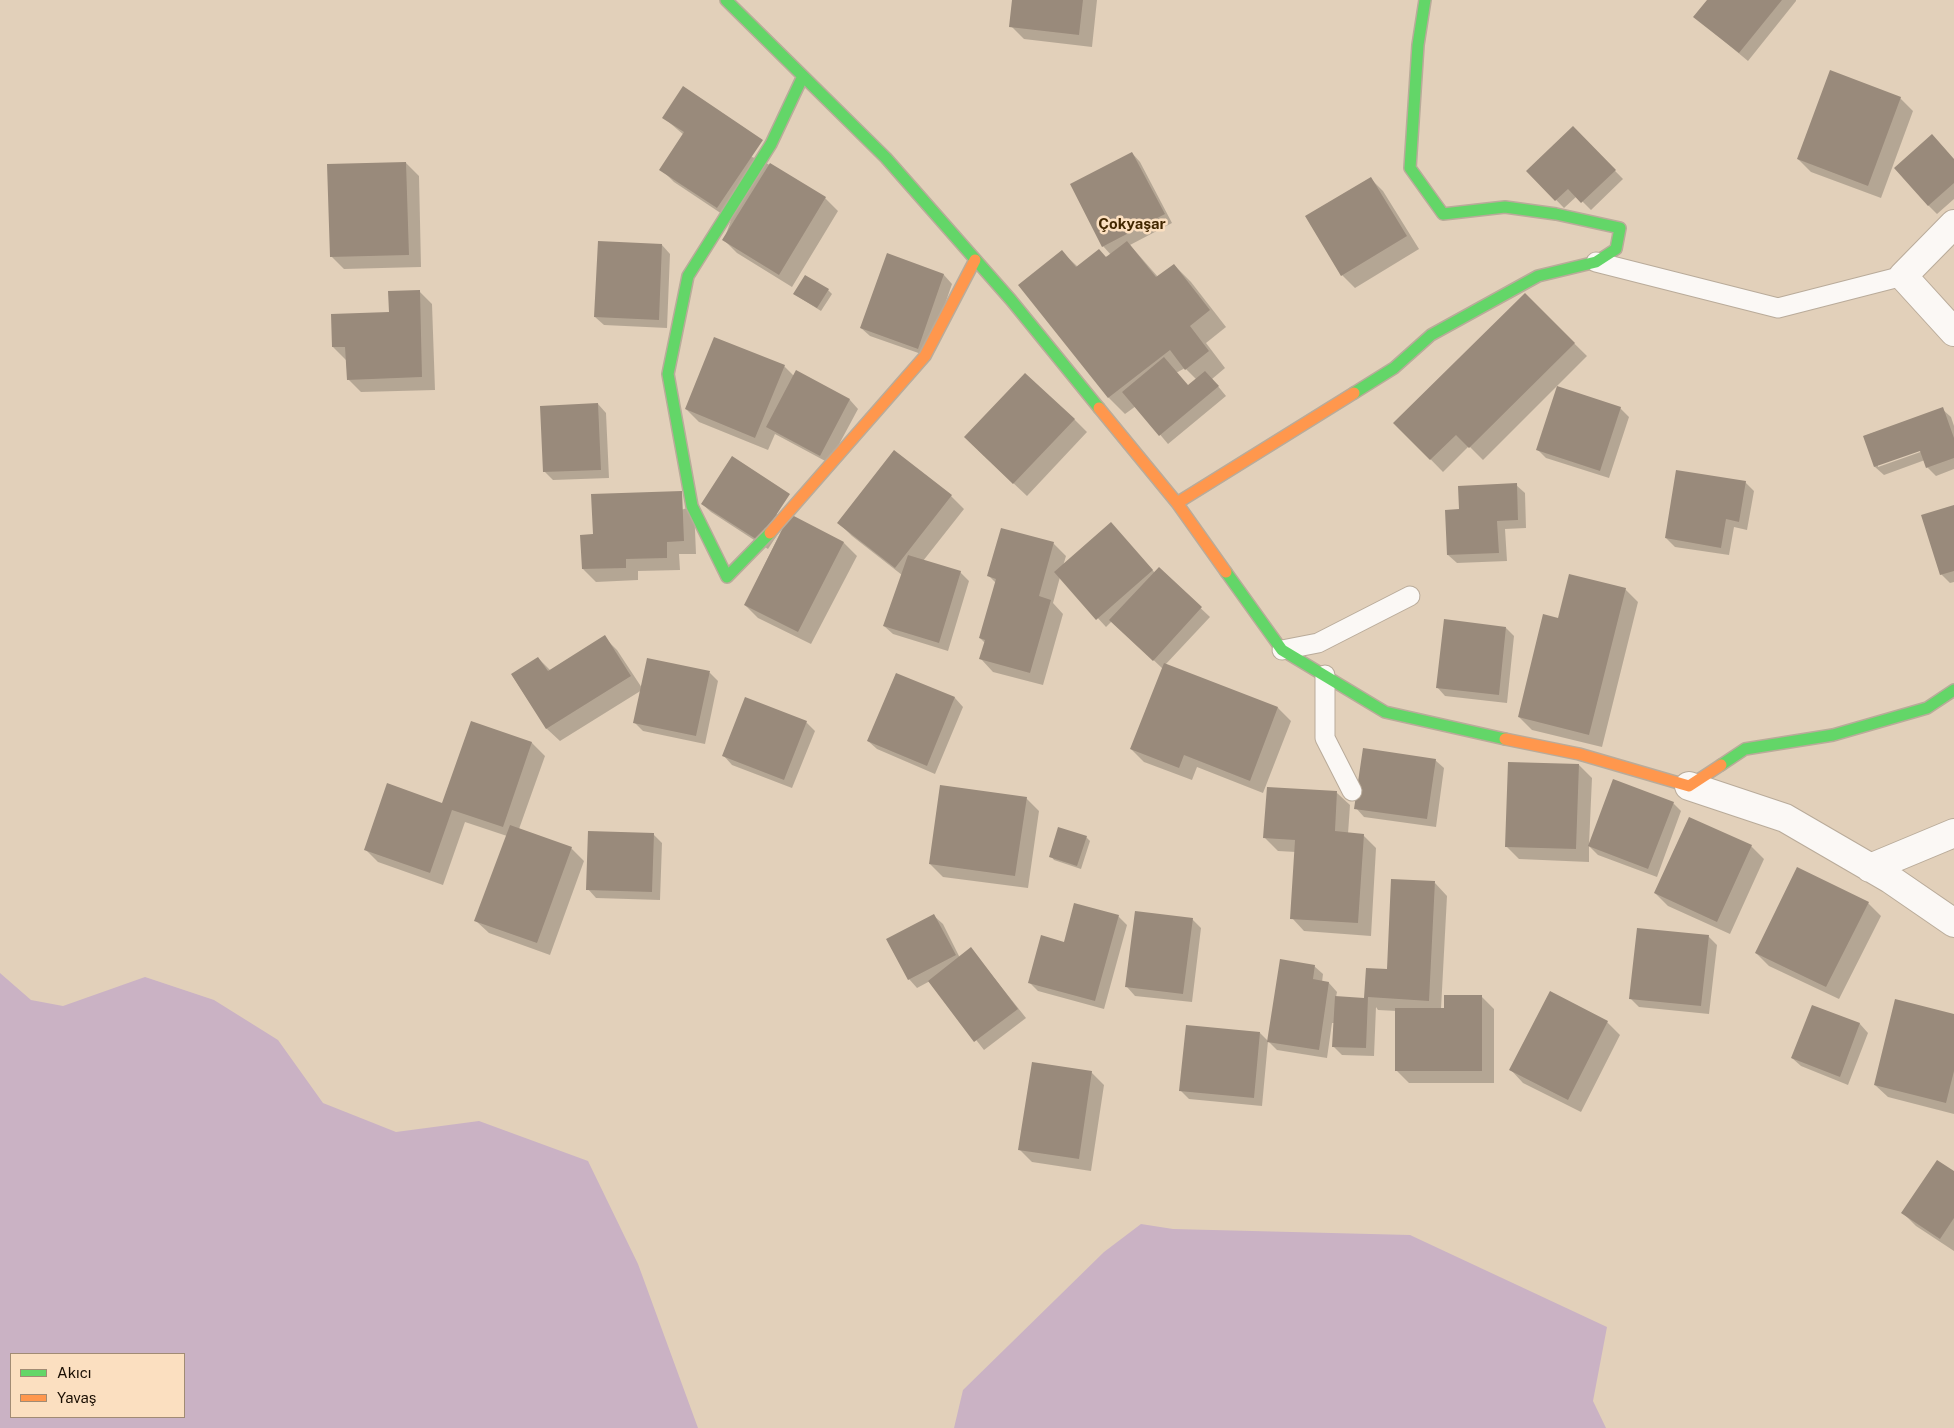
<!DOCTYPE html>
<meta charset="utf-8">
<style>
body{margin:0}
#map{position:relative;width:1954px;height:1428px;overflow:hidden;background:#e2d0ba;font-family:"Public Sans",sans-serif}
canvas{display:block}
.legend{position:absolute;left:10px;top:1353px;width:175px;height:65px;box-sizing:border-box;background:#fbdfc0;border:1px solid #a18b74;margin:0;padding:6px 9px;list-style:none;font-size:15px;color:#190e02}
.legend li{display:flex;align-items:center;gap:10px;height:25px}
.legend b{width:25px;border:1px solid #a18b74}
</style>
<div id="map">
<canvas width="1954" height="1428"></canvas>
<ul class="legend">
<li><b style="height:6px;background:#63d668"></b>Akıcı</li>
<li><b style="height:6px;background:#ff974d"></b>Yavaş</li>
</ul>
</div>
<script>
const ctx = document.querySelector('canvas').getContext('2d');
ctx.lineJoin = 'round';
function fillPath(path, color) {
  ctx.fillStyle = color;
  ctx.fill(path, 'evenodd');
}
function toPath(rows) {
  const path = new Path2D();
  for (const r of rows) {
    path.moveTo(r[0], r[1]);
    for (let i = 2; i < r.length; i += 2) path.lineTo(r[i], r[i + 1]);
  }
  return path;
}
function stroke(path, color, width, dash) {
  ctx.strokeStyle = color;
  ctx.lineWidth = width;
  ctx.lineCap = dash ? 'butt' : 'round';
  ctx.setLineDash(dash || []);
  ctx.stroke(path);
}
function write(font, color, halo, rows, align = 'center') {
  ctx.font = font + ' "Public Sans",sans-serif';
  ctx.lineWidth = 5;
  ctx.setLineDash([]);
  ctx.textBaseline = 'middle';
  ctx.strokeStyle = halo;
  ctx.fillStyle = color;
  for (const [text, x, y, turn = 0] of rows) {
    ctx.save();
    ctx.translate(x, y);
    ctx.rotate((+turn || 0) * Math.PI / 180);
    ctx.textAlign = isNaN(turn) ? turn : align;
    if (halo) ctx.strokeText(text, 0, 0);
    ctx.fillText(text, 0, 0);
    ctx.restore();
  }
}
fillPath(toPath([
 [0,973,31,1000,63,1006,145,977,214,1000,278,1040,323,1103,396,1132,479,1121,588,1161,638,1264,698,1428,0,1428],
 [184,1354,184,1417,11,1417,11,1354],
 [1141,1224,1173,1229,1410,1235,1607,1327,1593,1401,1606,1428,954,1428,963,1390,1104,1252]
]), '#cab2c4');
fillPath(toPath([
 [1014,0,1097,0,1092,47,1024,39,1011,26],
 [1708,0,1796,0,1796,1,1748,61,1695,17],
 [1900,98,1913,111,1881,198,1811,172,1798,159],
 [664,118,768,164,825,198,838,211,792,287,737,253,724,240,731,220,674,182,661,169,684,135],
 [1573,128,1623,179,1591,210,1577,196,1564,208,1528,171],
 [1132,153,1140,162,1172,223,1130,245,1158,277,1174,265,1191,282,1226,327,1206,343,1225,368,1212,379,1226,396,1168,444,1136,406,1125,414,1109,398,1062,252,1078,267,1111,255,1103,246],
 [1185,368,1197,380,1191,391,1176,373],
 [1954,160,1954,199,1937,214,1928,205],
 [406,163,419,176,421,267,344,269,331,256],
 [1370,178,1383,191,1419,249,1355,288,1342,275],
 [662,245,670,254,667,328,604,325,595,317],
 [888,255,944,275,952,284,927,356,870,336,861,328],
 [828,290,832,294,821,311,794,294],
 [419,291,432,304,435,390,361,392,348,379,346,360,333,347,390,314],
 [1525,295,1587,356,1483,460,1469,446,1443,472,1395,423],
 [784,366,794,376,797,372,850,400,858,409,829,463,775,434,768,450,699,422,686,409],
 [598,404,606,413,609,478,553,480,544,471],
 [1620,408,1629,417,1609,478,1546,458,1537,449],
 [1942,409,1951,417,1954,426,1954,469,1936,476,1927,467,1925,460,1884,475,1875,467,1864,436],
 [1925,447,1926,450,1878,467,1878,465],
 [1074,419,1087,432,1027,496,978,450],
 [894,451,951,496,964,509,923,561,960,572,969,581,948,651,893,634,884,626,902,575,852,536,839,523],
 [1745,482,1754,491,1747,530,1734,527,1729,555,1675,547,1666,538],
 [1516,485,1525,493,1526,528,1505,529,1507,561,1457,563,1448,555,1460,510],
 [702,504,790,516,844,543,857,556,811,644,758,618,745,605,785,523,768,549,711,512],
 [694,506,696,554,679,554,680,570,638,571,638,580,596,582,583,569,594,536],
 [1954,506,1954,582,1950,583,1941,574],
 [1119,532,1155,573,1159,569,1210,617,1165,665,1278,708,1291,721,1263,793,1197,767,1192,780,1144,762,1131,749,1163,669,1112,621,1106,627,1060,577,1053,603,1063,614,1043,685,993,672,981,659,985,643,980,638,996,583,989,576,1053,543,1066,556,1063,566],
 [1625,589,1638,602,1602,747,1532,730,1519,717,1559,619],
 [1506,628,1514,636,1507,703,1445,696,1437,687],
 [604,637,617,650,642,688,710,673,718,681,705,744,643,731,635,723,642,690,560,741,547,729,512,675,538,658,551,671],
 [896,674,955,698,963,707,935,774,877,749,868,741],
 [472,722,532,743,545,756,519,829,571,848,584,861,550,955,489,933,476,921,507,836,465,822,443,885,378,862,365,849,443,804],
 [806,722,815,731,792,788,732,765,724,756],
 [1435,760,1444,768,1436,827,1364,817,1356,808],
 [1579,765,1592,778,1589,845,1673,803,1681,811,1657,877,1598,855,1589,846,1589,862,1519,859,1506,846],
 [1337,793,1350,805,1348,834,1363,835,1376,848,1371,936,1304,931,1292,918,1296,852,1278,851,1265,838],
 [1026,798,1039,811,1028,888,943,877,930,864],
 [653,834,662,843,660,900,596,898,588,889],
 [1086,837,1090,841,1081,869,1054,860,1051,856],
 [1751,846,1764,859,1730,934,1668,906,1655,893],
 [1435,883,1447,896,1441,1009,1481,996,1494,1009,1494,1083,1409,1083,1396,1070,1397,1011,1378,1010,1376,1007,1374,1056,1342,1055,1333,1046,1334,1023,1332,1023,1327,1058,1277,1050,1269,1042,1314,966,1323,974,1322,982,1329,983,1337,992,1336,997,1368,999,1366,997,1388,970],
 [1868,903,1881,916,1839,999,1769,966,1756,953],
 [934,916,943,924,960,958,971,949,1026,1018,984,1050,930,981,917,988,909,979],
 [1118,916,1127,925,1104,1009,1038,991,1029,982,1065,943],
 [1192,919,1201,928,1192,1002,1135,996,1127,987],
 [1708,936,1717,945,1709,1014,1639,1007,1630,998],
 [1813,1006,1860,1024,1868,1033,1848,1085,1801,1066,1792,1058],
 [1954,1015,1954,1114,1888,1097,1875,1085],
 [1607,1022,1620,1035,1581,1112,1523,1083,1511,1070],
 [1260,1033,1268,1041,1262,1106,1189,1099,1181,1091],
 [1091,1072,1104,1085,1091,1171,1032,1162,1019,1149],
 [1954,1172,1954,1251,1916,1226,1903,1213]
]), '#0003');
fillPath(toPath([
 [1012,0,1083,0,1079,35,1009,27],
 [1707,0,1782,0,1739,53,1693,17],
 [1830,70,1901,97,1868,186,1797,159],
 [683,86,763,140,717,208,659,170,684,132,662,118],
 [1573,126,1616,170,1581,203,1568,189,1555,201,1526,171],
 [1932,134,1954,159,1954,183,1928,206,1894,168],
 [1132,152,1165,214,1102,247,1070,184],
 [406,162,409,255,330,257,327,164],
 [770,163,826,197,779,275,722,240],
 [1371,177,1407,236,1341,276,1305,216],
 [598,241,662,244,659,320,594,317],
 [1127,241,1156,277,1174,264,1210,310,1190,326,1209,351,1185,370,1170,350,1108,398,1018,285,1062,250,1076,267,1099,249,1106,257],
 [887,253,944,274,918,349,860,328],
 [805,275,829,289,817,308,793,294],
 [420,290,422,377,347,380,345,347,332,347,331,314,389,312,388,291],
 [1525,293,1575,343,1469,448,1456,435,1430,460,1393,423],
 [714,337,785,365,755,438,685,409],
 [1164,357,1188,385,1205,371,1219,386,1159,436,1122,392],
 [796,370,850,399,820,456,766,427],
 [1025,373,1075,419,1013,484,964,437],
 [1557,386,1621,407,1600,471,1536,450],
 [598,403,601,470,543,472,540,406],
 [1943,407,1954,438,1954,458,1926,468,1920,451,1874,467,1863,436],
 [894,450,952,495,895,568,837,523],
 [732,456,790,494,759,541,701,504],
 [1676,470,1746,481,1739,522,1726,519,1721,548,1665,538],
 [1517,483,1518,520,1497,521,1499,553,1447,555,1445,510,1459,509,1458,486],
 [682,491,684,541,667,542,667,558,626,559,626,568,582,569,580,535,593,534,591,494],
 [1954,505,1954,571,1940,575,1921,515],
 [790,514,844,542,798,632,744,605],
 [1111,522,1153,570,1096,620,1054,572],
 [1001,528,1054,542,1039,596,1051,600,1030,673,979,659,985,640,979,638,996,579,987,576],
 [908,555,961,571,939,643,883,626],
 [1159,567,1202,607,1153,661,1109,620],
 [1569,574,1626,588,1589,735,1518,717,1543,614,1558,618],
 [1444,619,1506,627,1499,695,1436,688],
 [605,635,631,676,546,729,511,674,538,657,548,671],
 [647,658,710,671,696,736,633,723],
 [1164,663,1278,707,1250,781,1184,755,1179,768,1130,749],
 [896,673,955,697,927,766,867,741],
 [745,697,807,721,784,780,722,756],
 [471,721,532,742,503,827,452,810,430,873,364,850,387,783,442,803],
 [1363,748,1436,759,1427,819,1354,809],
 [1508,762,1579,764,1576,849,1505,847],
 [1613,779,1674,802,1648,869,1588,846],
 [940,785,1027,797,1015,876,929,864],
 [1267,787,1337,791,1335,831,1364,834,1358,923,1290,919,1295,840,1263,838],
 [1689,817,1752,845,1717,922,1654,893],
 [510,825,572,847,537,943,474,921],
 [1058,827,1087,836,1077,866,1049,857],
 [588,831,654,833,652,892,586,890],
 [1797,867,1869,902,1826,987,1755,953],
 [1391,879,1435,881,1429,1001,1368,997,1366,1048,1332,1047,1335,996,1364,998,1366,968,1387,969],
 [1074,903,1119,915,1095,1001,1028,983,1041,935,1064,942],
 [1135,911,1193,918,1183,994,1125,987],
 [934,914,956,955,908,980,886,939],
 [1637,928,1709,935,1701,1006,1629,999],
 [971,947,1018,1009,974,1042,928,981],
 [1280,959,1315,965,1313,979,1329,982,1319,1050,1267,1042],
 [1550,991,1608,1021,1568,1100,1509,1070],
 [1444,995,1482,995,1482,1071,1395,1071,1395,1008,1444,1008],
 [1895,999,1954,1014,1954,1071,1946,1103,1874,1085],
 [1812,1005,1860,1023,1840,1077,1791,1058],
 [1186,1025,1260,1032,1254,1098,1179,1091],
 [1032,1062,1092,1071,1079,1159,1018,1150],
 [1937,1160,1954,1171,1954,1218,1940,1239,1901,1213]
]), '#998a7b');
const lane = toPath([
 [1596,262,1778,308,1903,276],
 [1282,650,1318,643,1410,596],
 [1325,675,1325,738,1352,791]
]);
const street = toPath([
 [1954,224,1903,276,1954,332],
 [1689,786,1785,818,1890,879,1954,923],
 [1870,868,1954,833]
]);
const fast = toPath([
 [726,0,886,158,1011,300,1099,408],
 [1354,393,1394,368,1431,335,1538,276,1596,262,1616,249,1620,228,1556,214,1505,207,1443,214,1410,168,1418,45,1425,0],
 [770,533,727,577,692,506,668,374,688,276,771,144,803,76],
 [1226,572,1282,650,1385,712,1505,739],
 [1721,765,1745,749,1833,735,1927,708,1954,690]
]);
const slow = toPath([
 [1099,408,1177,503,1226,572],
 [1177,503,1354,393],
 [770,533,925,356,975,260],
 [1505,739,1579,754,1689,786,1721,765]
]);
stroke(lane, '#b9ab9a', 21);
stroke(street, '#b9ab9a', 30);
stroke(fast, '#b9ab9a', 14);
stroke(slow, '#b9ab9a', 14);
stroke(lane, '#fbf8f5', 19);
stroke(street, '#fbf8f5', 28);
stroke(fast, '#63d668', 11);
stroke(slow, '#ff974d', 11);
write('bold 15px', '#422700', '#fbdfc0', [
 ["Çokyaşar",1132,224]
]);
</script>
